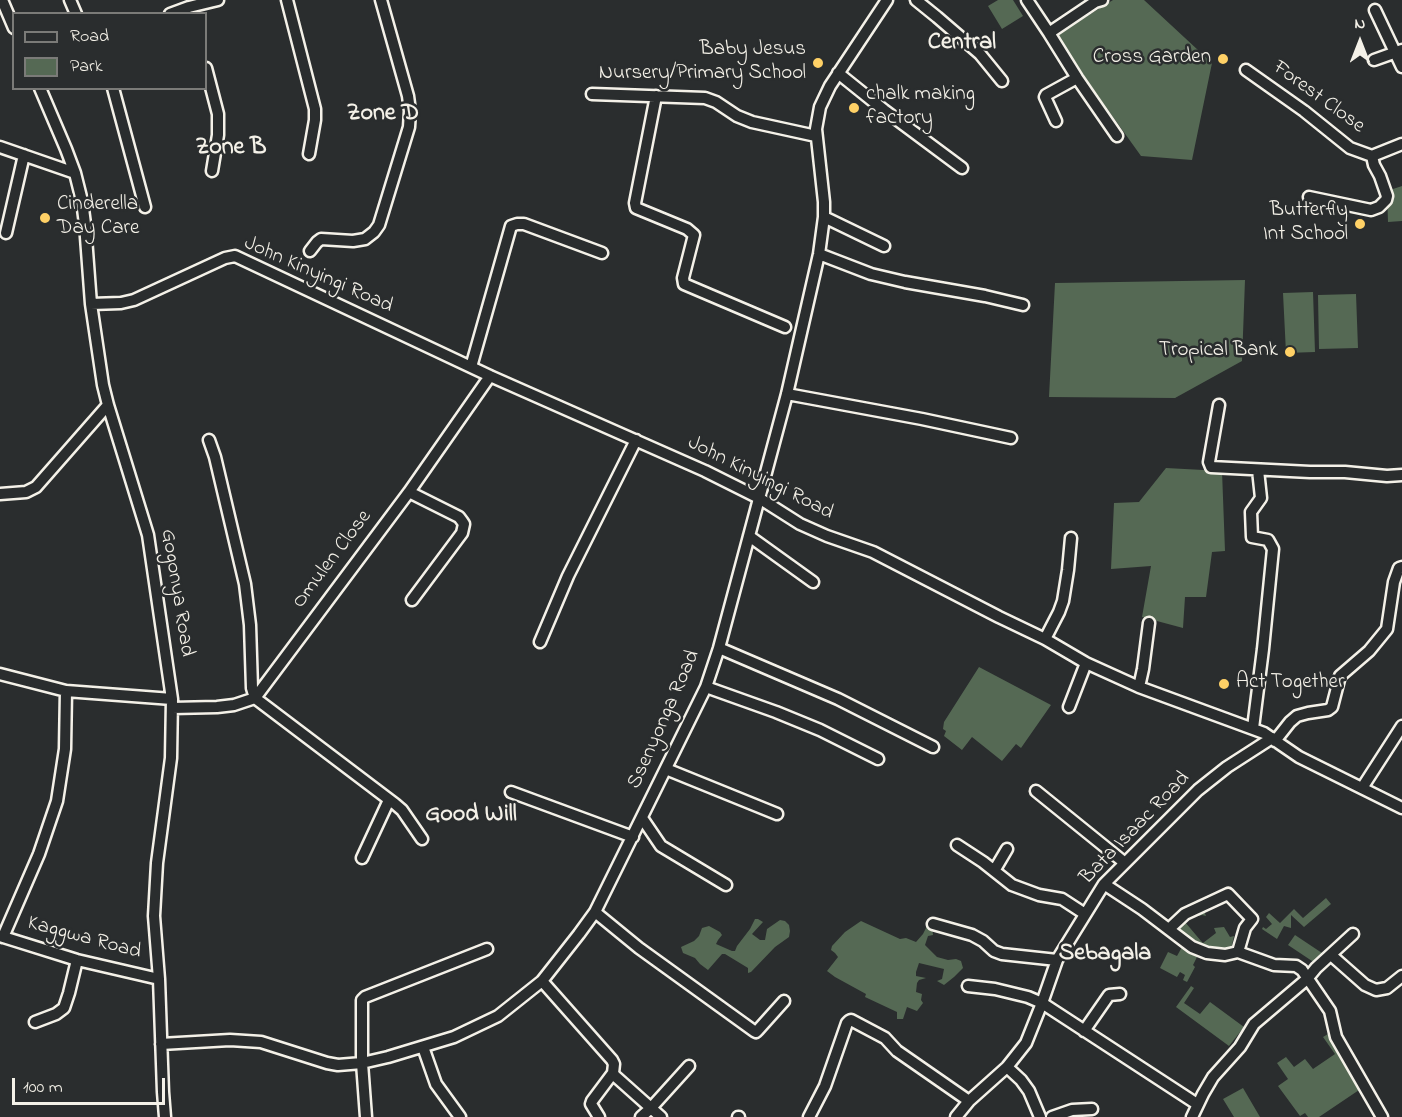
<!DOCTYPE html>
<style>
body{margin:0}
#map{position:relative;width:1402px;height:1117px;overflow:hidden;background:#2a2d2e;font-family:"Indie Flower",sans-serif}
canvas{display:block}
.legend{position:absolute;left:12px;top:12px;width:195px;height:78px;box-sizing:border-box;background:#2a2d2e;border:2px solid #7b7b78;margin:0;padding:8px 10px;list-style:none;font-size:18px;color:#f4f1e8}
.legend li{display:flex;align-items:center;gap:12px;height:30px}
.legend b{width:30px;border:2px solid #7b7b78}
.north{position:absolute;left:1330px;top:12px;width:60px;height:60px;-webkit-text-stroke:4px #2a2d2e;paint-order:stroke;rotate:0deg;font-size:16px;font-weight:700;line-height:24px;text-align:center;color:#f4f1e8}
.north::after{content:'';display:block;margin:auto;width:21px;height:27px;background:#f4f1e8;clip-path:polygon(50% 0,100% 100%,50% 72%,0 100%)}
.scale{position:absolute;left:12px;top:1078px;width:153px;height:27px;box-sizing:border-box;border:3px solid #f4f1e8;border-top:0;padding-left:8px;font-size:18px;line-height:21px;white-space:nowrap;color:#f4f1e8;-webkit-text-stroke:4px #2a2d2e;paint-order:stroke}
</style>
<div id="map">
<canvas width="1402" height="1117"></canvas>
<ul class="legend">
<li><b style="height:8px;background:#2a2d2e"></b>Road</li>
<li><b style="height:16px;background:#556954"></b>Park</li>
</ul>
<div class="north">N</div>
<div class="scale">100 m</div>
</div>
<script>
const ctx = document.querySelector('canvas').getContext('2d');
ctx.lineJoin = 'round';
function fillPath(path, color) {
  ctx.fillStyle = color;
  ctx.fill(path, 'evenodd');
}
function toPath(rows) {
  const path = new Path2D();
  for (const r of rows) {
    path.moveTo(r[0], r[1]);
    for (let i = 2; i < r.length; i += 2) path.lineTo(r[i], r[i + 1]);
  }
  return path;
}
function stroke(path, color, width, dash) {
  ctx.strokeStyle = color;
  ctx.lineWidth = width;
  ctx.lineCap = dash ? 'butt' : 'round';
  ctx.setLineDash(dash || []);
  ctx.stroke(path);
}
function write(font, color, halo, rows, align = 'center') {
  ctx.font = font + ' "Indie Flower",sans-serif';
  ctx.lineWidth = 5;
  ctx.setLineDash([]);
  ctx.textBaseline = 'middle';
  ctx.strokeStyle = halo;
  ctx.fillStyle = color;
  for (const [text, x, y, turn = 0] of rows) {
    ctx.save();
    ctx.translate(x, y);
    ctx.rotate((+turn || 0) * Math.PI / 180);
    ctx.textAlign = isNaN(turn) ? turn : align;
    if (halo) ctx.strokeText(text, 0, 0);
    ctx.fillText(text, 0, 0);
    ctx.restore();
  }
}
fillPath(toPath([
 [998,0,1013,0,1023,16,1002,29,988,6],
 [1113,0,1144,0,1212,63,1192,160,1141,156,1055,36],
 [1402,186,1402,221,1388,222,1387,191],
 [1245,280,1242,361,1175,398,1049,397,1055,283],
 [1313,292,1315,352,1286,353,1283,293],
 [1356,294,1358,348,1319,349,1318,295],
 [1166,468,1222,471,1225,551,1212,552,1206,597,1185,597,1183,628,1142,617,1151,566,1111,569,1114,503,1139,502],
 [979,667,1051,705,1021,748,1016,744,1002,761,972,737,962,750,944,736,946,731,943,729,944,722],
 [1326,898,1331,904,1304,927,1291,915,1291,928,1284,926,1277,939,1262,929,1263,927,1266,929,1272,924,1266,917,1269,913,1280,923,1294,909,1303,918],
 [1203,908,1206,916,1202,915,1199,916,1194,913,1185,922,1201,941,1203,943,1216,933,1214,928,1224,927,1230,937,1234,936,1231,949,1203,949,1175,929,1175,925,1186,914],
 [755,919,758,919,763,922,752,934,760,940,765,940,767,929,780,920,785,921,789,925,790,931,789,937,775,947,751,972,748,973,748,968,725,954,722,954,708,970,700,964,695,958,683,953,681,947,694,941,699,936,702,928,709,926,720,932,722,935,718,940,716,944,732,951,735,951,737,946,750,929],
 [861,921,900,939,906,938,916,942,923,934,927,926,932,927,933,935,928,936,925,945,937,957,948,960,956,959,961,961,963,968,954,977,944,985,937,981,942,979,944,969,919,963,916,972,916,976,926,978,919,980,917,983,916,992,922,994,921,1000,923,1003,917,1011,907,1007,903,1019,897,1019,897,1012,865,997,866,994,835,977,827,971,838,957,835,953,831,950,832,946,845,932],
 [1295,935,1325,955,1318,965,1288,945],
 [1182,947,1198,955,1193,965,1195,967,1187,982,1183,980,1185,975,1180,972,1177,977,1160,968,1168,952,1177,956],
 [1191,986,1194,988,1184,1003,1200,1014,1210,1002,1244,1027,1229,1046,1176,1007],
 [1328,1034,1365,1086,1319,1117,1308,1117,1305,1113,1300,1116,1278,1086,1288,1079,1277,1063,1286,1057,1294,1067,1305,1059,1313,1069,1335,1054,1323,1037],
 [1243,1088,1260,1117,1234,1117,1223,1099]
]), '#556954');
const minor = toPath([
 [2,0,14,28],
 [70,0,76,14],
 [287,0,315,109,315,120,309,154],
 [916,0,937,17,980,54,1002,81],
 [1027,0,1049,33,1077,78,1117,136],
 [1375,10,1402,67],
 [170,14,189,7,218,0],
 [1049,33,1095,2,1102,0],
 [1374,60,1402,50],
 [206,68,218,114,218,135,212,171],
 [1246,70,1304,111,1350,148,1372,156,1402,144],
 [838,73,884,110,962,168],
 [40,88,66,149,75,173,82,201,85,224,91,304,103,385,108,405,148,535,172,699,171,758,157,863,154,916,159,979,163,1092,165,1117],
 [113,88,145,207],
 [592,94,705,98,716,102,737,116,752,122,816,136],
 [656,96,635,203,636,208,687,229,694,235,683,278,684,284,785,327],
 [1056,121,1045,97,1046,95,1077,78],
 [0,147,75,173],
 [1309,197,1371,210,1379,207,1386,200,1387,196,1380,176,1374,165,1372,156],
 [824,217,884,246],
 [6,233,24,155],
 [310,251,317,242,321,239,353,241,365,239,374,232,379,225,409,127,410,111,408,96,381,0],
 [819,254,871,274,905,282,985,296,1023,305],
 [91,304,121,303,134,300,225,258,235,256,490,376,705,471,759,498,800,524,827,536,873,552,999,617,1045,639,1086,663,1139,687,1264,733,1299,757,1402,808],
 [471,367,511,226,517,224,524,224,602,253],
 [787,394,922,419,1011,438],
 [1219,405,1209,462,1211,467,1310,472,1345,472,1387,476,1402,475],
 [209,440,215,457,245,584,250,625,252,688,255,698,395,804,402,810,422,839],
 [409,492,459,517,462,521,464,524,462,533,412,600],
 [0,494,26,492,36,487,108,405],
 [749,536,813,582],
 [1045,639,1059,612,1063,601,1068,570,1071,538],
 [540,642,568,576,636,440],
 [719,648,838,699,933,747],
 [0,674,66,691,172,699],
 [706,687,776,712,820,730,878,759],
 [1139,687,1143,669,1149,623],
 [1069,707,1086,663],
 [172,708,217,707,234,705,255,698,409,492,490,376],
 [1253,728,1263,649,1273,549,1268,540,1252,537,1251,512,1261,498,1258,470],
 [1275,741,1290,722,1297,716,1308,713,1328,710,1332,707,1340,676,1369,651,1387,629,1394,582,1399,568,1402,567],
 [666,769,777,814],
 [1362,788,1402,726],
 [1036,791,1125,863],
 [511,792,633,837],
 [642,818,661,846,726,885],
 [957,845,983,862,1012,885,1039,895,1062,899,1085,914],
 [362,858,389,800],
 [994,871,1007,849],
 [1104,884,1142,909,1192,947,1207,953,1225,955,1238,952,1245,928,1252,919,1228,894,1185,914,1169,929],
 [595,912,639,948,754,1031,756,1032,758,1030,784,1001],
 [933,924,972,935,983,941,994,951,1002,954,1057,960],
 [0,936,77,960,159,979],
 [3,937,39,854,57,801,65,749,66,691],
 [1238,952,1274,965,1296,966,1302,970,1330,1011,1336,1037,1382,1117],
 [1331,955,1365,985,1376,990,1387,988,1402,976],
 [542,981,612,1060,614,1064,613,1073,615,1076,661,1117],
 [968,986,995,989,1028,997,1042,1003,1197,1104],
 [35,1022,56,1014,64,1008,69,993,77,960],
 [1084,1031,1109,995,1120,994],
 [161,1044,230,1040,261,1042,327,1063,338,1065,362,1063,388,1057,454,1037,498,1016,542,981,579,934,595,912,706,687,719,648,787,394,819,254,824,217,824,202,816,129,820,107,830,86,887,0],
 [423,1047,436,1084,460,1117],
 [1007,1067,1021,1080,1029,1091,1040,1117],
 [366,1117,362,1063,362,1000,365,997,487,949],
 [599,1117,591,1104,592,1101,613,1073],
 [641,1117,651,1108,689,1066],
 [738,1117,739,1117],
 [809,1117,825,1086,847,1023,849,1021,851,1020,885,1038,897,1051,969,1101],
 [956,1117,969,1101,1007,1067,1026,1043,1042,1003,1057,960,1104,884,1198,790,1227,767,1272,738],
 [1052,1117,1072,1110,1092,1109],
 [1192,1117,1203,1094,1213,1077,1240,1047,1254,1024,1307,979,1316,968,1353,934]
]);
stroke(minor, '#f4f1e8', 15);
stroke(minor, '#2a2d2e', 10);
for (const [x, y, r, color] of [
 [1223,59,6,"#ffd166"],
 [818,63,6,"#ffd166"],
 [854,108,6,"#ffd166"],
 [45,218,6,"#ffd166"],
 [1360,224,6,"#ffd166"],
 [1290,352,6,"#ffd166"],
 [1224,684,6,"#ffd166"]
]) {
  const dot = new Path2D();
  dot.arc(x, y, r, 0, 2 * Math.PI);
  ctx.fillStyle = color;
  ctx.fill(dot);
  stroke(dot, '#2a2d2e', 2);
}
write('21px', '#f4f1e8', '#2a2d2e', [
 ["Baby Jesus",806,51],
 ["Nursery/Primary School",806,75],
 ["Cross Garden",1211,59],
 ["chalk making",866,96,"left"],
 ["factory",866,120,"left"],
 ["Cinderella",57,206,"left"],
 ["Day Care",57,230,"left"],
 ["Butterfly",1348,212],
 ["Int School",1348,236],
 ["Tropical Bank",1278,352],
 ["Act Together",1236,684,"left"]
], 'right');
write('21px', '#f4f1e8', '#2a2d2e', [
 ["Forest Close",1318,98,36],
 ["John Kinyingi Road",318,276,24],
 ["John Kinyingi Road",760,479,27],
 ["Omulen Close",333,560,-53],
 ["Gogonya Road",176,593,81],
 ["Ssenyonga Road",665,720,-66],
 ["Bata Isaac Road",1136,829,-46],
 ["Kaggwa Road",84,939,15]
]);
write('bold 24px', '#f4f1e8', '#2a2d2e', [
 ["Central",962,44],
 ["Zone D",383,115],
 ["Zone B",231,149],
 ["Good Will",471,816],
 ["Sebagala",1105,955]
]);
</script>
